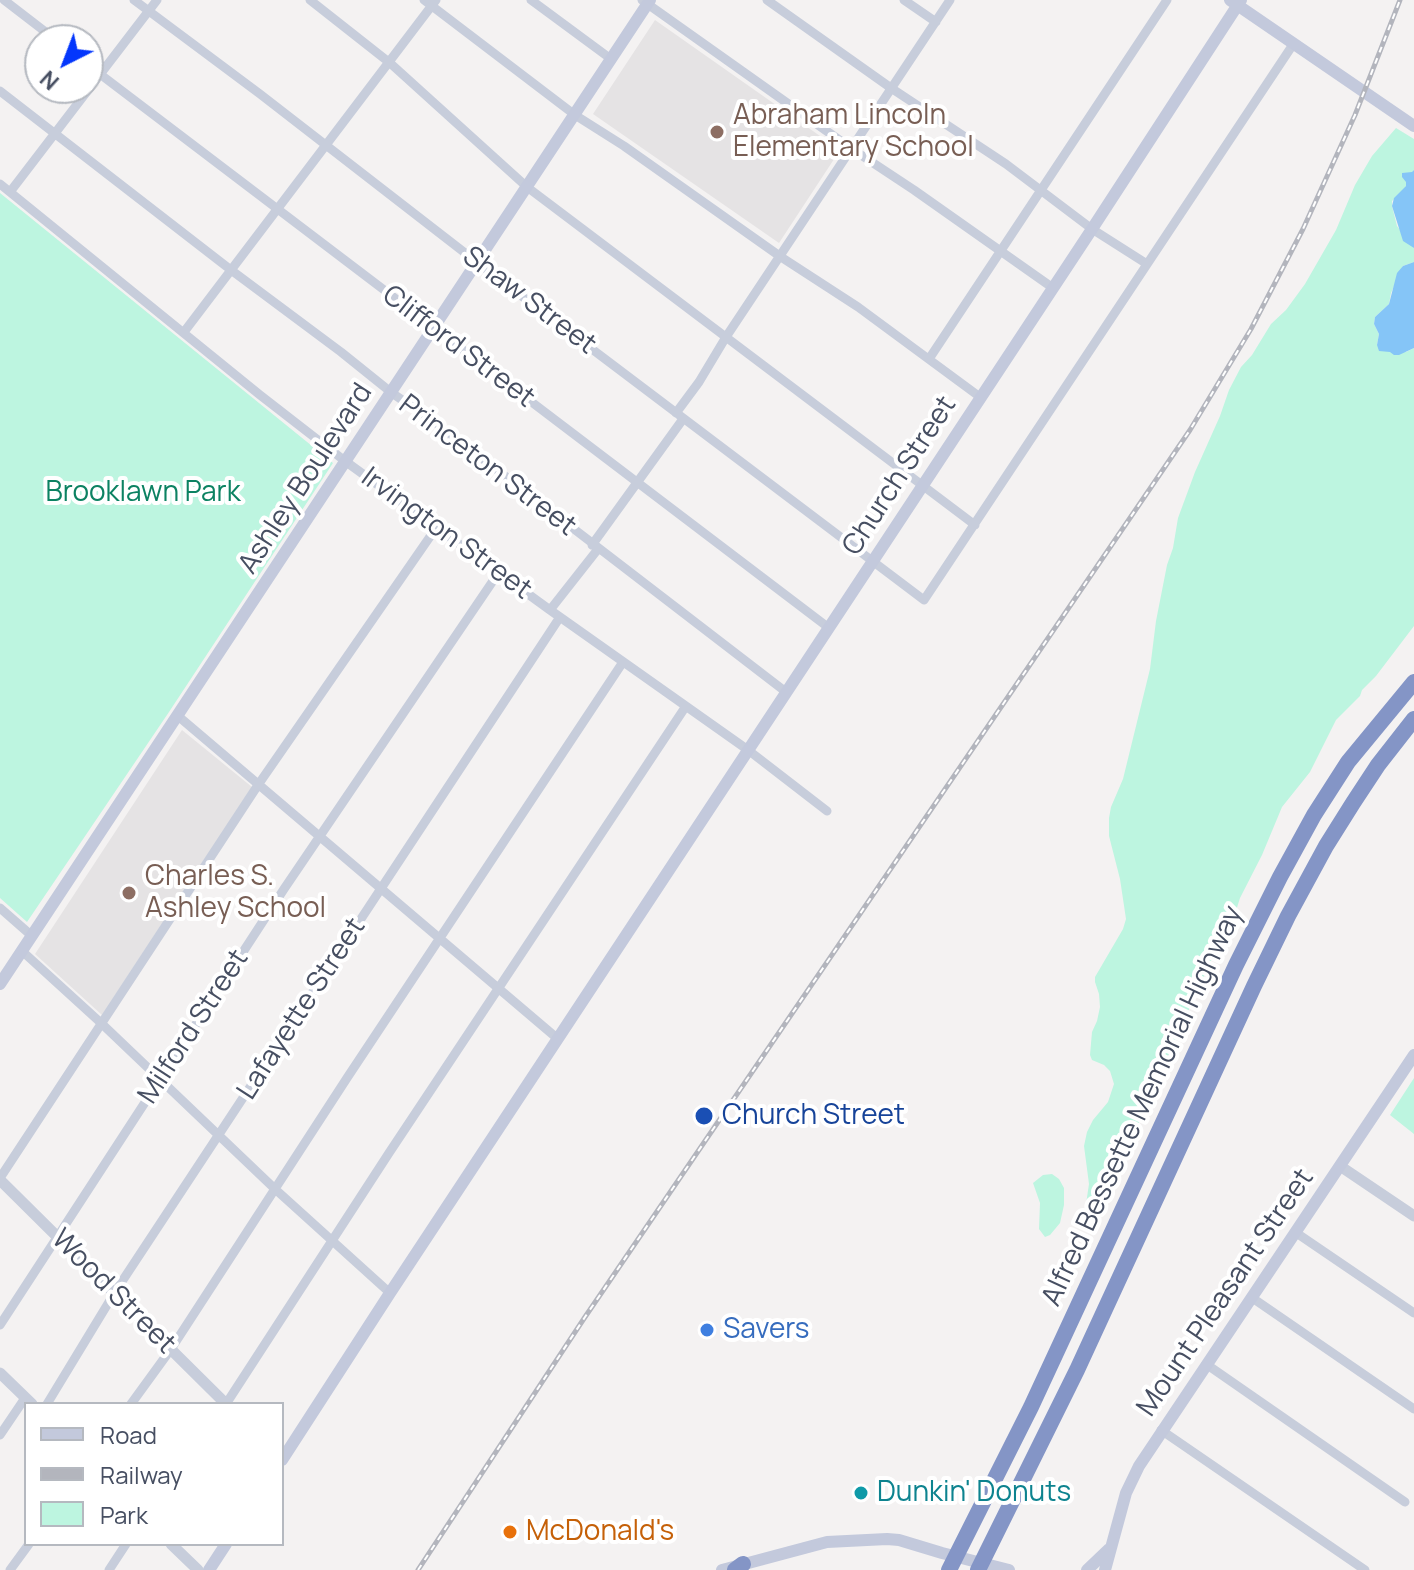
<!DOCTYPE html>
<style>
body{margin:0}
#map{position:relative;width:1414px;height:1570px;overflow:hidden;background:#f4f2f2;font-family:Manrope,sans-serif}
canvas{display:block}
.legend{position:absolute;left:24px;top:1402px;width:260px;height:144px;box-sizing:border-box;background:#fff;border:2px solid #b5b9c0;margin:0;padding:10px 14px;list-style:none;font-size:24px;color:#474f62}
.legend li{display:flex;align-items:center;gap:16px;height:40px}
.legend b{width:40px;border:2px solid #b5b9c0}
.north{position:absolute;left:24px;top:24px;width:80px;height:80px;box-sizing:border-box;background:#fff;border:2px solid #b5b9c0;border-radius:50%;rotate:222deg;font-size:22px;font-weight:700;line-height:32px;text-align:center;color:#474f62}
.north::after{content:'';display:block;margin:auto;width:28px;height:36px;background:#0437fc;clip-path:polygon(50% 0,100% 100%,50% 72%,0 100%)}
</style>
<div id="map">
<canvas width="1414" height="1570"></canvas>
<ul class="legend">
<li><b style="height:10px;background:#c3c9dc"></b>Road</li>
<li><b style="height:10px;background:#b3b5bd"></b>Railway</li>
<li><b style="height:22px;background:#bdf5e0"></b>Park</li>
</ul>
<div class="north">N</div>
</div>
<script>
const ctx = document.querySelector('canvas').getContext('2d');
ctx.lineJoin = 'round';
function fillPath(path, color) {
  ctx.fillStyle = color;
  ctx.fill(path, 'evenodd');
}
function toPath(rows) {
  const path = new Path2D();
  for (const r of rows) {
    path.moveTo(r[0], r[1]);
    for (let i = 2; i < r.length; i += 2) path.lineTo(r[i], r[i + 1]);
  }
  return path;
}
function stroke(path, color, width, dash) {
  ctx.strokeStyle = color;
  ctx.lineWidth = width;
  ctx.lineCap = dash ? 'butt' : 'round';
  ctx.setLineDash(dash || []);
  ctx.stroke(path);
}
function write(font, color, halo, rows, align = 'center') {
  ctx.font = font + ' Manrope,sans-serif';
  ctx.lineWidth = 8;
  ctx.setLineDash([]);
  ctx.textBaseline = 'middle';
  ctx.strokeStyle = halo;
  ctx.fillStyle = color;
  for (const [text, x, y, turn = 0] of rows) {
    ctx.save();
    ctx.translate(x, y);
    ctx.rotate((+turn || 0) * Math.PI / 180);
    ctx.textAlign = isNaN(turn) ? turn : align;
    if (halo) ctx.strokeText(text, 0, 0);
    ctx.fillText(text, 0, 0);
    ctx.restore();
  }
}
fillPath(toPath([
 [655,20,840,150,779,243,593,114],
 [182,730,252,787,102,1015,35,954]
]), '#e5e3e4');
fillPath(toPath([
 [1396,128,1414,139,1414,170,1406,182,1406,186,1403,191,1392,201,1392,206,1397,226,1414,248,1414,262,1403,266,1391,293,1389,304,1375,317,1374,324,1379,334,1377,345,1406,352,1414,348,1414,626,1376,676,1362,690,1360,696,1336,720,1310,772,1282,807,1262,855,1240,898,1234,917,1229,923,1223,938,1219,943,1167,1058,1158,1072,1143,1107,1141,1118,1108,1185,1103,1203,1095,1216,1086,1220,1084,1217,1089,1184,1084,1146,1087,1132,1093,1120,1108,1102,1114,1084,1110,1071,1104,1065,1092,1060,1090,1055,1092,1032,1097,1021,1100,1007,1099,994,1095,982,1095,977,1123,929,1126,919,1120,879,1109,836,1109,818,1111,807,1123,779,1150,669,1156,621,1167,565,1173,548,1178,518,1195,472,1220,416,1229,390,1241,367,1252,355,1271,324,1286,310,1305,284,1336,230,1355,185,1372,156],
 [0,193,333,463,169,712,27,922,0,898],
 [1414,1078,1414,1134,1390,1115],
 [1052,1174,1059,1179,1064,1188,1064,1205,1060,1223,1050,1235,1045,1237,1039,1229,1040,1203,1033,1183,1043,1175]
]), '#bdf5e0');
fillPath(toPath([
 [1414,170,1414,248,1403,241,1392,206,1394,198,1406,186,1406,182,1402,177,1402,173,1412,172],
 [1414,262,1414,348,1399,355,1394,355,1390,352,1379,351,1377,345,1379,334,1374,324,1375,317,1389,304,1397,273,1403,266]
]), '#85c5f7');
stroke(toPath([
 [4,0,56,40],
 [134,0,260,94,478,263,924,600,1294,43],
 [310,0,390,63,527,187,975,525],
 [424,0,575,115,624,146,781,257,858,307,980,397],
 [531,0,611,59],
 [642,0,852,149,914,190,1053,288],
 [767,0,891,88,1006,164,1092,229,1147,264],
 [904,0,936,22],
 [88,65,829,628],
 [0,91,231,270,341,352,392,393,440,426,786,692],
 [0,184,260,395,345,461,550,610,748,750,827,811],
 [10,192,157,0],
 [184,332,436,0],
 [929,359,1167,0],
 [676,413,699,382,726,337,950,0],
 [592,545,683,419],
 [550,610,598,549],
 [178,716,558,1039],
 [0,908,32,936],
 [22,951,101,1023,275,1189,390,1293],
 [0,1178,258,785,436,528],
 [1295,1232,1414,1313],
 [1251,1297,1414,1409],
 [0,1325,284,889,499,572],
 [1206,1364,1405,1502],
 [47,1404,115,1292,560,617],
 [131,1404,171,1349,347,1078,623,662],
 [226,1404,389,1153,686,706],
 [1161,1430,1365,1570],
 [0,1435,25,1398],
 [10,1570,29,1544],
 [109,1570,126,1544]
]), '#c7cddb', 9);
stroke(toPath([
 [1340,1166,1414,1216],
 [0,1180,226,1404],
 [0,1373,32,1404],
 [171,1544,198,1570]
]), '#c7cddb', 11);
stroke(toPath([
 [1230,0,1414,126],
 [0,984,650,0],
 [282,1460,390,1293,1092,229,1241,0],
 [209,1570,226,1544],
 [722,1570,827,1542,887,1539,899,1540,942,1553,1009,1570],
 [1087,1570,1109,1549],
 [1105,1570,1126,1493,1139,1466,1414,1055]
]), '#c3c9dc', 12);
stroke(toPath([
 [735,1570,743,1564],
 [949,1570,1031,1407,1236,965,1280,877,1314,815,1348,762,1414,682],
 [978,1570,1077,1370,1254,986,1288,916,1326,846,1353,803,1378,765,1414,719]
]), '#8495c6', 16);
const rail = toPath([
 [418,1570,585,1317,1190,430,1251,329,1303,229,1355,115,1400,0]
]);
stroke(rail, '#b3b5bd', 5);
stroke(rail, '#fff', 2, [6]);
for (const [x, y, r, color] of [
 [717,132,8,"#8d6e63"],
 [129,893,8,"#8d6e63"],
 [704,1116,10,"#1a4fb4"],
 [707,1330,8,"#3f7fe0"],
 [861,1493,8,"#0f9aa8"],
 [510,1532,8,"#e8710a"]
]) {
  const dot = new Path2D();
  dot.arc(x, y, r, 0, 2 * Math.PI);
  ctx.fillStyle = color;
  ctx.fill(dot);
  stroke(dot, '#fff', 3);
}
write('28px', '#785e54', '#fff', [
 ["Abraham Lincoln",733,116],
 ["Elementary School",733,148],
 ["Charles S.",145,877],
 ["Ashley School",145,909]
], 'left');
write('28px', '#474f62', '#fff', [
 ["Shaw Street",529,301,37],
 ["Clifford Street",458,347,37],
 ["Princeton Street",487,466,37],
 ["Church Street",900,476,-57],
 ["Ashley Boulevard",306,479,-57],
 ["Irvington Street",446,534,36],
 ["Lafayette Street",302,1009,-57],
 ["Milford Street",194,1027,-57],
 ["Alfred Bessette Memorial Highway",1143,1106,-65],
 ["Wood Street",113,1292,45],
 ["Mount Pleasant Street",1226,1293,-56]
]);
write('28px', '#0c8262', '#fff', [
 ["Brooklawn Park",143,493]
]);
write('28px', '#164399', '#fff', [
 ["Church Street",722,1116]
], 'left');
write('28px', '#366cbe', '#fff', [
 ["Savers",723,1330]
], 'left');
write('28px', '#0d838f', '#fff', [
 ["Dunkin' Donuts",877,1493]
], 'left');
write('28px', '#c56008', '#fff', [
 ["McDonald's",526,1532]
], 'left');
</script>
